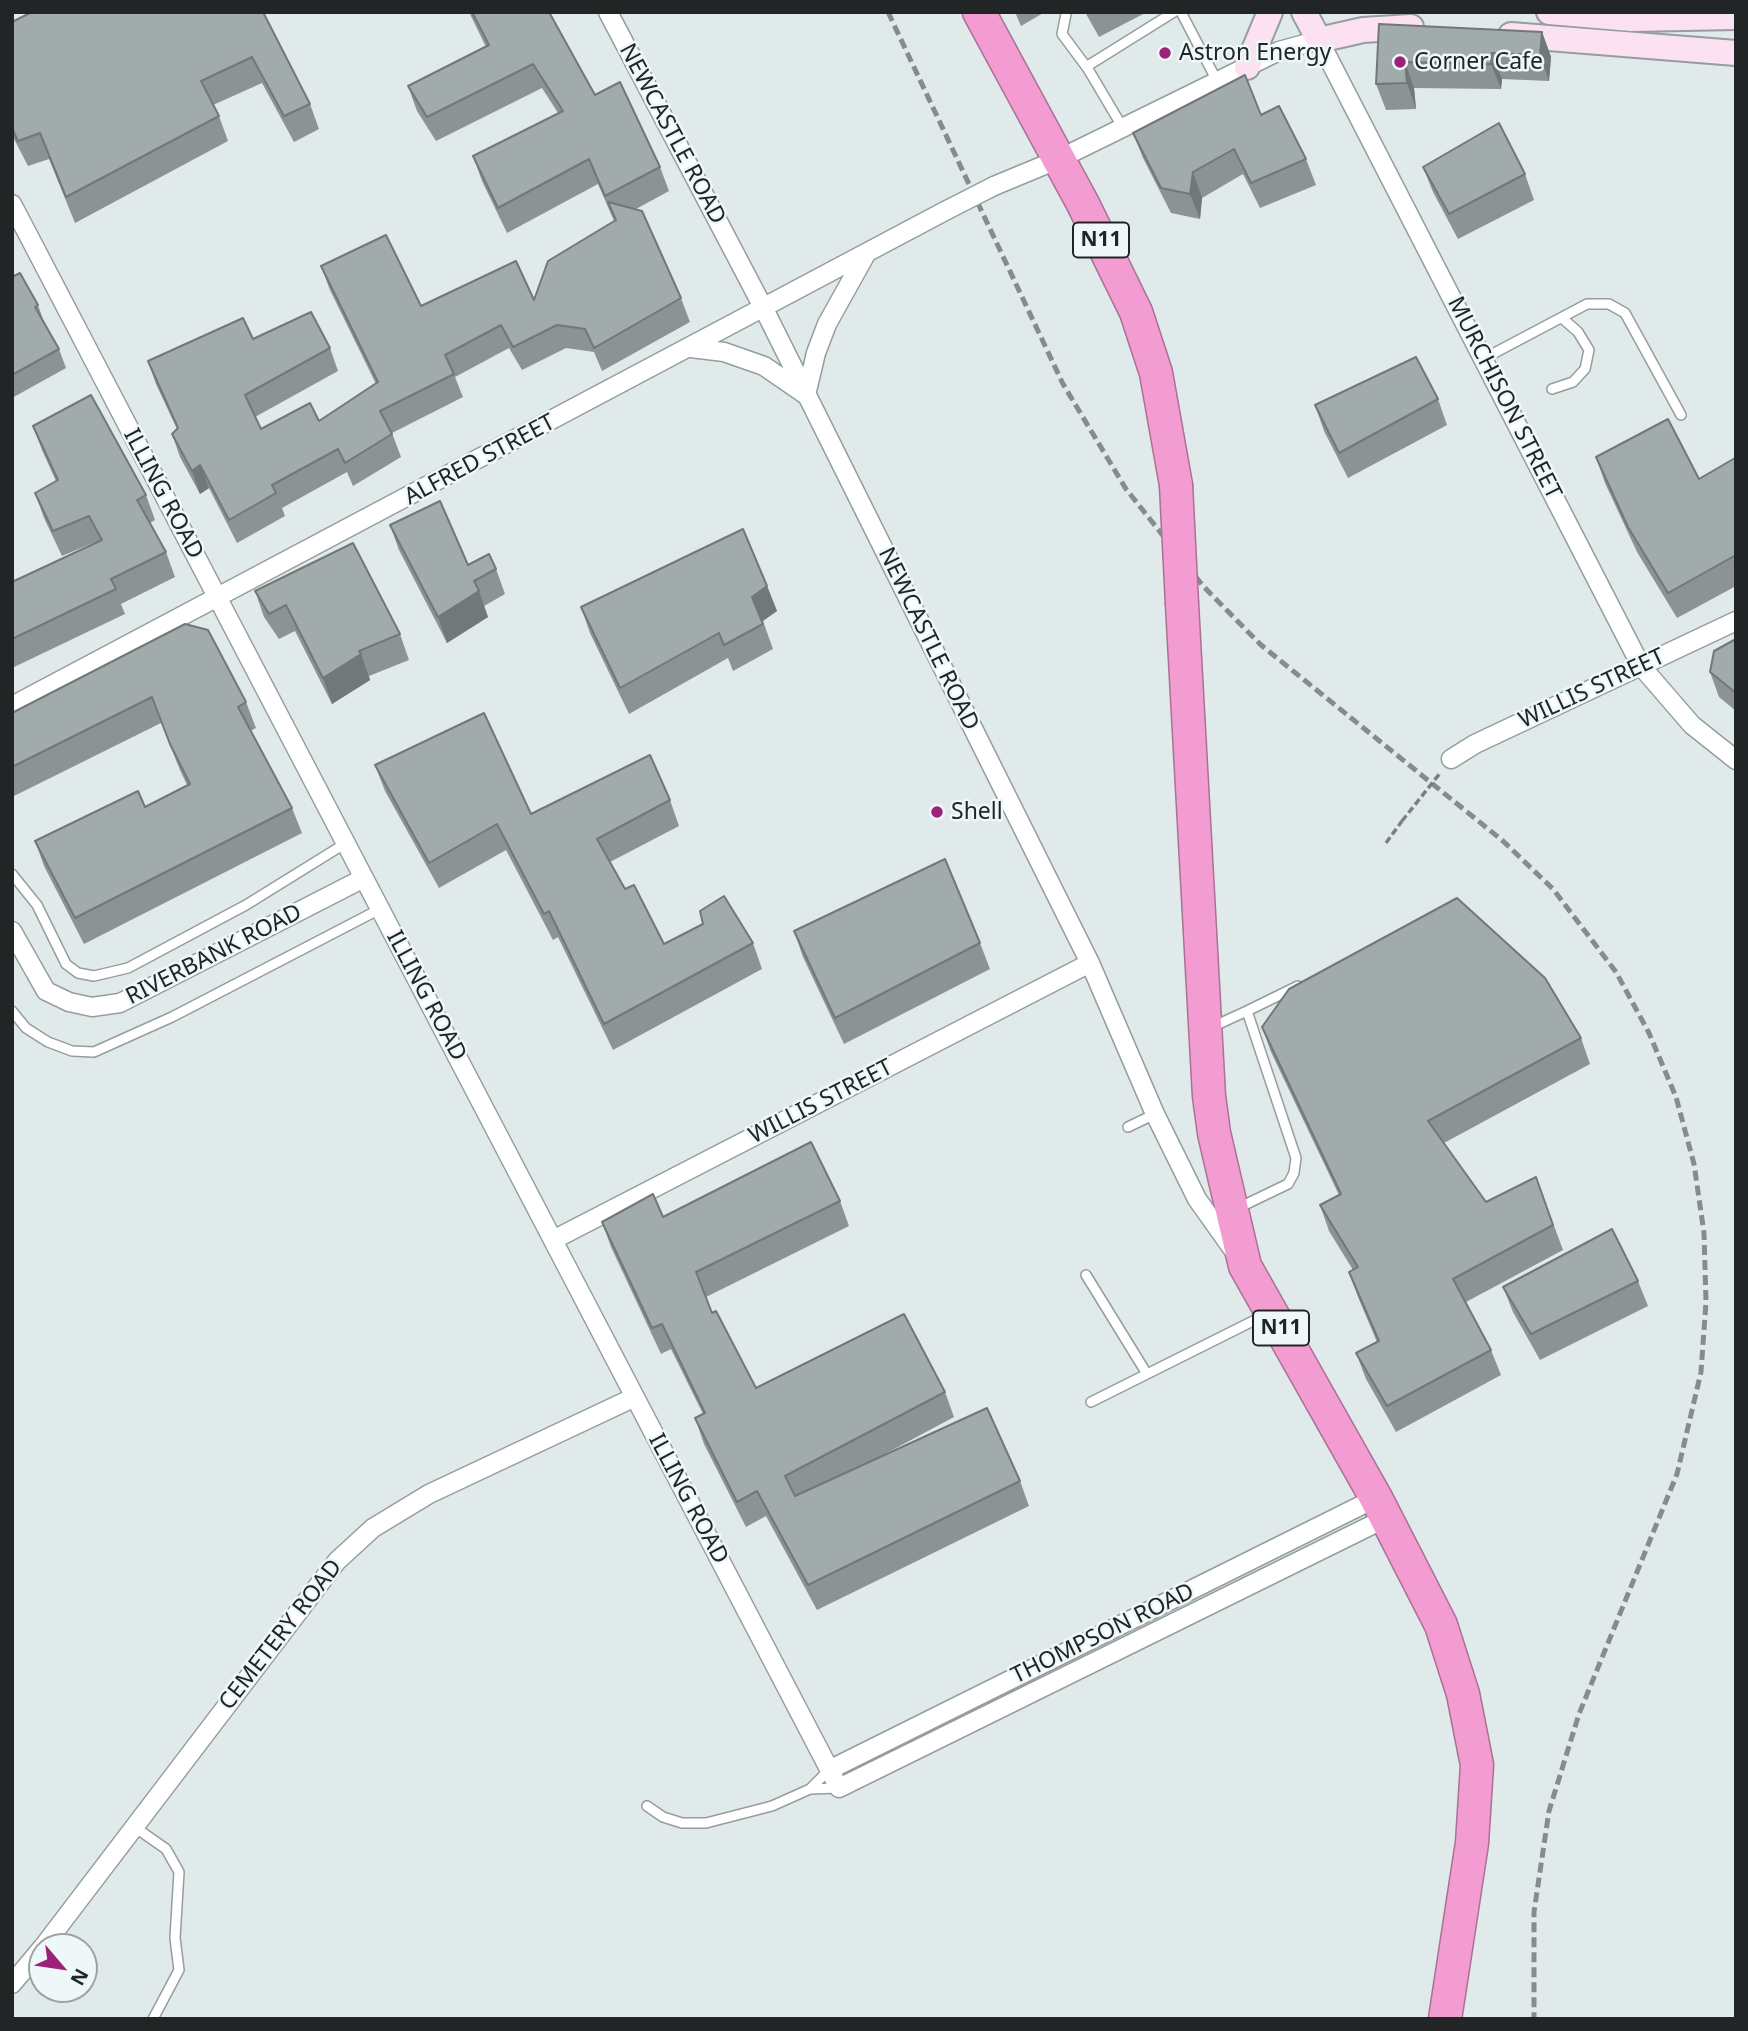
<!DOCTYPE html>
<style>
body{margin:0}
#map{position:relative;width:1748px;height:2031px;overflow:hidden;background:#e1eaea;font-family:"Noto Sans",sans-serif}
canvas{display:block}
.frame{position:absolute;inset:0;border:14px solid #222525;pointer-events:none}
.north{position:absolute;left:28px;top:1933px;width:70px;height:70px;box-sizing:border-box;background:#eef8f8;border:2px solid #9ca4a4;border-radius:50%;rotate:119deg;font-size:19px;font-weight:700;line-height:28px;text-align:center;color:#222525}
.north::after{content:'';display:block;margin:auto;width:24px;height:32px;background:#9c2179;clip-path:polygon(50% 0,100% 100%,50% 72%,0 100%)}
</style>
<div id="map">
<canvas width="1748" height="2031"></canvas>
<div class="frame"></div>
<div class="north">N</div>
</div>
<script>
const ctx = document.querySelector('canvas').getContext('2d');
ctx.lineJoin = 'round';
function toPath(rows) {
  const path = new Path2D();
  for (const r of rows) {
    path.moveTo(r[0], r[1]);
    for (let i = 2; i < r.length; i += 2) path.lineTo(r[i], r[i + 1]);
  }
  return path;
}
function stroke(path, color, width, dash) {
  ctx.strokeStyle = color;
  ctx.lineWidth = width;
  ctx.lineCap = dash ? 'butt' : 'round';
  ctx.setLineDash(dash || []);
  ctx.stroke(path);
}
function fillPath(path, color) {
  ctx.fillStyle = color;
  ctx.fill(path, 'evenodd');
}
function write(font, color, halo, rows, align = 'center') {
  ctx.font = font + ' "Noto Sans",sans-serif';
  ctx.lineWidth = 5;
  ctx.setLineDash([]);
  ctx.textBaseline = 'middle';
  ctx.strokeStyle = halo;
  ctx.fillStyle = color;
  for (const [text, x, y, turn = 0] of rows) {
    ctx.save();
    ctx.translate(x, y);
    ctx.rotate((+turn || 0) * Math.PI / 180);
    ctx.textAlign = isNaN(turn) ? turn : align;
    if (halo) ctx.strokeText(text, 0, 0);
    ctx.fillText(text, 0, 0);
    ctx.restore();
  }
}
const lane = toPath([
 [1181,12,1217,81],
 [1066,14,1062,34,1088,69],
 [1123,128,1088,69,1089,65,1174,12],
 [1483,359,1587,304,1609,304,1625,313,1681,415],
 [1552,389,1573,382,1585,369,1589,350,1578,332,1562,318],
 [12,874,37,905,66,964,78,973,94,976,128,968,246,905,346,843],
 [12,1011,26,1028,48,1042,72,1051,94,1052,172,1017,380,909],
 [1247,1011,1298,986],
 [1212,1027,1247,1011,1296,1158,1294,1173,1288,1184,1238,1208],
 [1128,1127,1155,1114],
 [1086,1275,1147,1374],
 [1091,1402,1267,1314],
 [810,1789,839,1788],
 [647,1806,663,1817,682,1823,706,1823,772,1806,810,1789,829,1770],
 [136,1828,166,1849,179,1872,175,1938,179,1970,153,2019]
]);
const street = toPath([
 [608,12,764,309,1090,963,1155,1114,1197,1199,1234,1251],
 [994,186,1059,159,1279,51,1319,40,1641,666,1692,725,1736,760],
 [12,204,839,1788,1386,1518],
 [691,348,724,352,764,366,806,395,816,353,827,324,866,254],
 [12,706,945,211],
 [1451,759,1475,744,1736,621],
 [12,931,46,991,69,1002,92,1007,120,1003,364,878],
 [553,1240,1090,963],
 [829,1770,1376,1498],
 [43,1947,337,1561,373,1528,429,1494,635,1397],
 [12,1984,42,1948]
]);
const secondary = toPath([
 [1304,12,1319,40,1363,30,1411,27],
 [1549,12,1632,19,1736,17],
 [1511,35,1736,53],
 [1247,67,1270,12]
]);
const highway = toPath([
 [979,12,1083,204,1136,312,1156,373,1176,485],
 [1182,604,1209,1096,1214,1133,1245,1266,1376,1498,1441,1625,1463,1694,1477,1765,1472,1843,1445,2019]
]);
stroke(lane, '#959d9d', 12);
stroke(street, '#959d9d', 21);
stroke(secondary, '#959d9d', 28);
stroke(highway, '#a97295', 35);
stroke(toPath([
 [1386,843,1402,821]
]), '#7a8080', 3.5, [7, 3.5]);
stroke(lane, '#fff', 9);
stroke(street, '#fff', 18);
stroke(secondary, '#fbe1f1', 24);
stroke(highway, '#f29cd1', 32);
stroke(toPath([
 [888,12,1063,384,1126,489,1203,586,1261,645,1503,841,1553,889,1616,972,1649,1033,1676,1097,1694,1164,1704,1233,1706,1302,1701,1372,1677,1474,1579,1714,1549,1811,1534,1912,1534,2019]
]), '#868c8c', 5, [10, 5]);
const streetBridge = toPath([
 [945,211,994,186]
]);
const highwayBridge = toPath([
 [1176,485,1182,604]
]);
stroke(streetBridge, '#959d9d', 21, []);
stroke(highwayBridge, '#a97295', 35, []);
stroke(toPath([
 [1402,821,1441,772]
]), '#7a8080', 3.5, [7, 3.5]);
stroke(streetBridge, '#fff', 18);
stroke(highwayBridge, '#f29cd1', 32);
fillPath(toPath([
 [263,12,310,104,319,129,294,142,262,83,213,105,219,116,228,141,75,223,49,159,28,166,12,135,12,22],
 [469,12,549,12,595,95,660,167,669,191,636,209,681,298,690,322,602,371,594,352,566,348,522,370,509,348,455,377,463,397,392,433,401,457,353,486,347,472,282,508,285,516,237,543,209,488,200,494,180,457,172,434,177,429,156,384,148,361,253,339,330,348,338,371,255,417,261,429,319,421,376,384,330,290,321,266,421,306,534,300,614,221,598,184,507,233,482,181,473,156,558,113,542,88,436,141,417,111,408,86,486,47],
 [1015,12,1045,12,1021,26],
 [1085,12,1147,12,1099,37],
 [1379,24,1542,32,1551,57,1549,81,1502,79,1501,89,1414,88,1416,109,1386,110,1376,84],
 [1261,115,1306,159,1316,185,1260,208,1243,174,1202,198,1200,219,1171,213,1143,158,1133,133],
 [1423,167,1525,174,1534,200,1458,239,1433,192],
 [12,277,38,305,44,322,59,349,66,368,12,398],
 [1438,399,1447,425,1348,478,1324,431,1315,405],
 [33,426,146,495,155,520,150,523,166,552,175,577,121,604,125,614,12,668,12,582,99,542,98,541,62,556,44,518,35,493,56,481,42,450],
 [1596,457,1699,479,1736,459,1736,586,1677,618,1637,552,1605,483],
 [390,525,468,565,496,569,505,594,484,606,488,617,447,643,399,550],
 [767,586,777,611,763,621,773,649,733,671,728,658,629,714,590,633,581,607],
 [255,591,400,634,409,660,369,676,370,680,332,704,295,631,279,639,264,617],
 [185,624,246,702,256,728,250,731,292,808,302,833,84,944,44,866,35,841,145,807,187,785,180,770,161,723,12,797,12,713],
 [1736,639,1736,711,1719,697,1710,672],
 [375,765,531,814,670,800,679,826,610,862,625,889,664,944,753,943,762,969,613,1050,558,937,553,940,506,850,439,888,385,791],
 [794,931,980,943,990,969,844,1044,803,957],
 [1262,1027,1581,1038,1590,1064,1444,1143,1486,1202,1536,1177,1563,1250,1466,1302,1491,1350,1501,1375,1396,1432,1366,1379,1356,1353,1377,1342,1358,1297,1349,1272,1353,1270,1329,1231,1320,1205,1339,1195,1271,1052],
 [840,1201,849,1226,706,1297,712,1313,756,1388,945,1392,954,1417,868,1463,1020,1481,1029,1506,817,1610,766,1516,746,1527,704,1444,695,1418,703,1414,671,1349,661,1354,611,1247,602,1222,663,1217],
 [1638,1281,1648,1306,1540,1360,1513,1312,1503,1287]
]), '#8b9393');
fillPath(toPath([
 [1542,32,1551,57,1549,81,1540,55],
 [1492,53,1502,79,1501,89,1491,64],
 [1405,62,1414,88,1416,109,1407,83],
 [1193,172,1202,198,1200,219,1190,194],
 [200,465,209,488,200,494,192,471],
 [767,586,777,611,761,622,752,597],
 [479,591,488,617,447,643,438,617],
 [361,654,370,680,332,704,323,678]
]), '#717878');
const building = toPath([
 [32,12,263,12,310,104,284,116,252,57,201,81,219,116,66,197,40,133,18,141,12,128,12,22,32,12],
 [472,12,549,12,595,95,620,82,660,167,605,196,589,159,498,208,473,156,563,111,533,64,427,117,408,86,489,45,472,12],
 [1379,24,1542,32,1540,55,1492,53,1491,64,1405,62,1407,83,1376,84,1379,24],
 [1245,75,1261,115,1279,106,1306,159,1251,183,1234,149,1193,172,1190,194,1161,188,1133,133,1245,75],
 [1499,123,1525,174,1449,214,1423,167,1499,123],
 [608,202,642,211,681,298,594,348,585,329,557,325,513,347,501,325,445,355,454,374,380,411,392,434,345,463,338,449,272,485,276,493,229,520,200,465,192,471,172,434,178,428,148,361,243,318,253,339,311,312,330,348,245,395,261,429,310,403,319,421,378,382,321,266,386,235,421,306,516,261,534,300,548,261,616,220,608,202],
 [20,273,38,305,35,307,59,349,12,375,12,277,20,273],
 [1416,357,1438,399,1339,453,1315,405,1416,357],
 [91,395,146,495,137,500,166,552,111,579,116,589,12,639,12,582,102,540,89,516,53,531,35,493,58,480,33,426,91,395],
 [1668,419,1699,479,1735,458,1736,459,1736,555,1668,593,1628,527,1596,457,1668,419],
 [440,501,468,565,489,554,496,569,474,581,479,591,438,617,390,525,440,501],
 [743,529,767,586,752,597,763,624,724,645,719,633,620,688,581,607,743,529],
 [353,543,400,634,359,651,361,654,323,678,286,605,269,614,255,591,353,543],
 [185,624,208,630,246,702,238,707,292,808,75,918,35,841,138,791,145,807,190,784,170,744,152,697,12,767,12,713,185,624],
 [1736,639,1736,693,1710,672,1714,651,1736,639],
 [484,713,531,814,650,755,670,800,597,839,625,889,634,885,664,944,703,924,700,911,724,896,753,943,604,1024,549,911,544,914,497,824,429,863,375,765,484,713],
 [945,859,980,943,835,1018,794,931,945,859],
 [1457,898,1545,978,1581,1038,1428,1121,1486,1202,1536,1177,1553,1225,1453,1279,1491,1350,1387,1406,1356,1353,1379,1341,1349,1272,1358,1267,1320,1205,1341,1194,1262,1027,1289,989,1457,898],
 [811,1142,840,1201,696,1272,712,1313,716,1311,756,1388,904,1314,945,1392,785,1476,795,1496,987,1408,1020,1481,808,1585,757,1491,737,1502,695,1418,705,1413,662,1324,652,1328,602,1222,653,1194,663,1217,811,1142],
 [1612,1229,1638,1281,1531,1334,1503,1287,1612,1229]
]);
fillPath(building, '#a2abab');
stroke(building, '#717878', 2);
for (const [x, y, r, color] of [
 [1165,53,7,"#9c2179"],
 [1400,62,7,"#9c2179"],
 [937,812,7,"#9c2179"]
]) {
  const dot = new Path2D();
  dot.arc(x, y, r, 0, 2 * Math.PI);
  ctx.fillStyle = color;
  ctx.fill(dot);
  stroke(dot, '#eef8f8', 2.5);
}
for (const [x, y, w] of [
 [1101,240,56],
 [1281,1328,56]
]) {
  const box = new Path2D();
  box.roundRect(x - w / 2, y - 17.5, w, 35, 5);
  ctx.fillStyle = '#eef8f8';
  ctx.fill(box);
  stroke(box, '#222525', 2);
}
write('bold 21px', '#222525', null, [
 ["N11",1101,240],
 ["N11",1281,1328]
]);
write('23px', '#222525', '#eef8f8', [
 ["Astron Energy",1179,53],
 ["Corner Cafe",1414,62],
 ["Shell",951,812]
], 'left');
write('23px', '#222525', '#eef8f8', [
 ["NEWCASTLE ROAD",672,134,62],
 ["MURCHISON STREET",1504,398,63],
 ["ALFRED STREET",480,460,-28],
 ["ILLING ROAD",163,494,62],
 ["NEWCASTLE ROAD",928,639,64],
 ["WILLIS STREET",1592,689,-25],
 ["RIVERBANK ROAD",214,955,-27],
 ["ILLING ROAD",426,996,62],
 ["WILLIS STREET",821,1102,-27],
 ["ILLING ROAD",688,1499,62],
 ["THOMPSON ROAD",1103,1634,-26],
 ["CEMETERY ROAD",281,1635,-52]
]);
</script>
